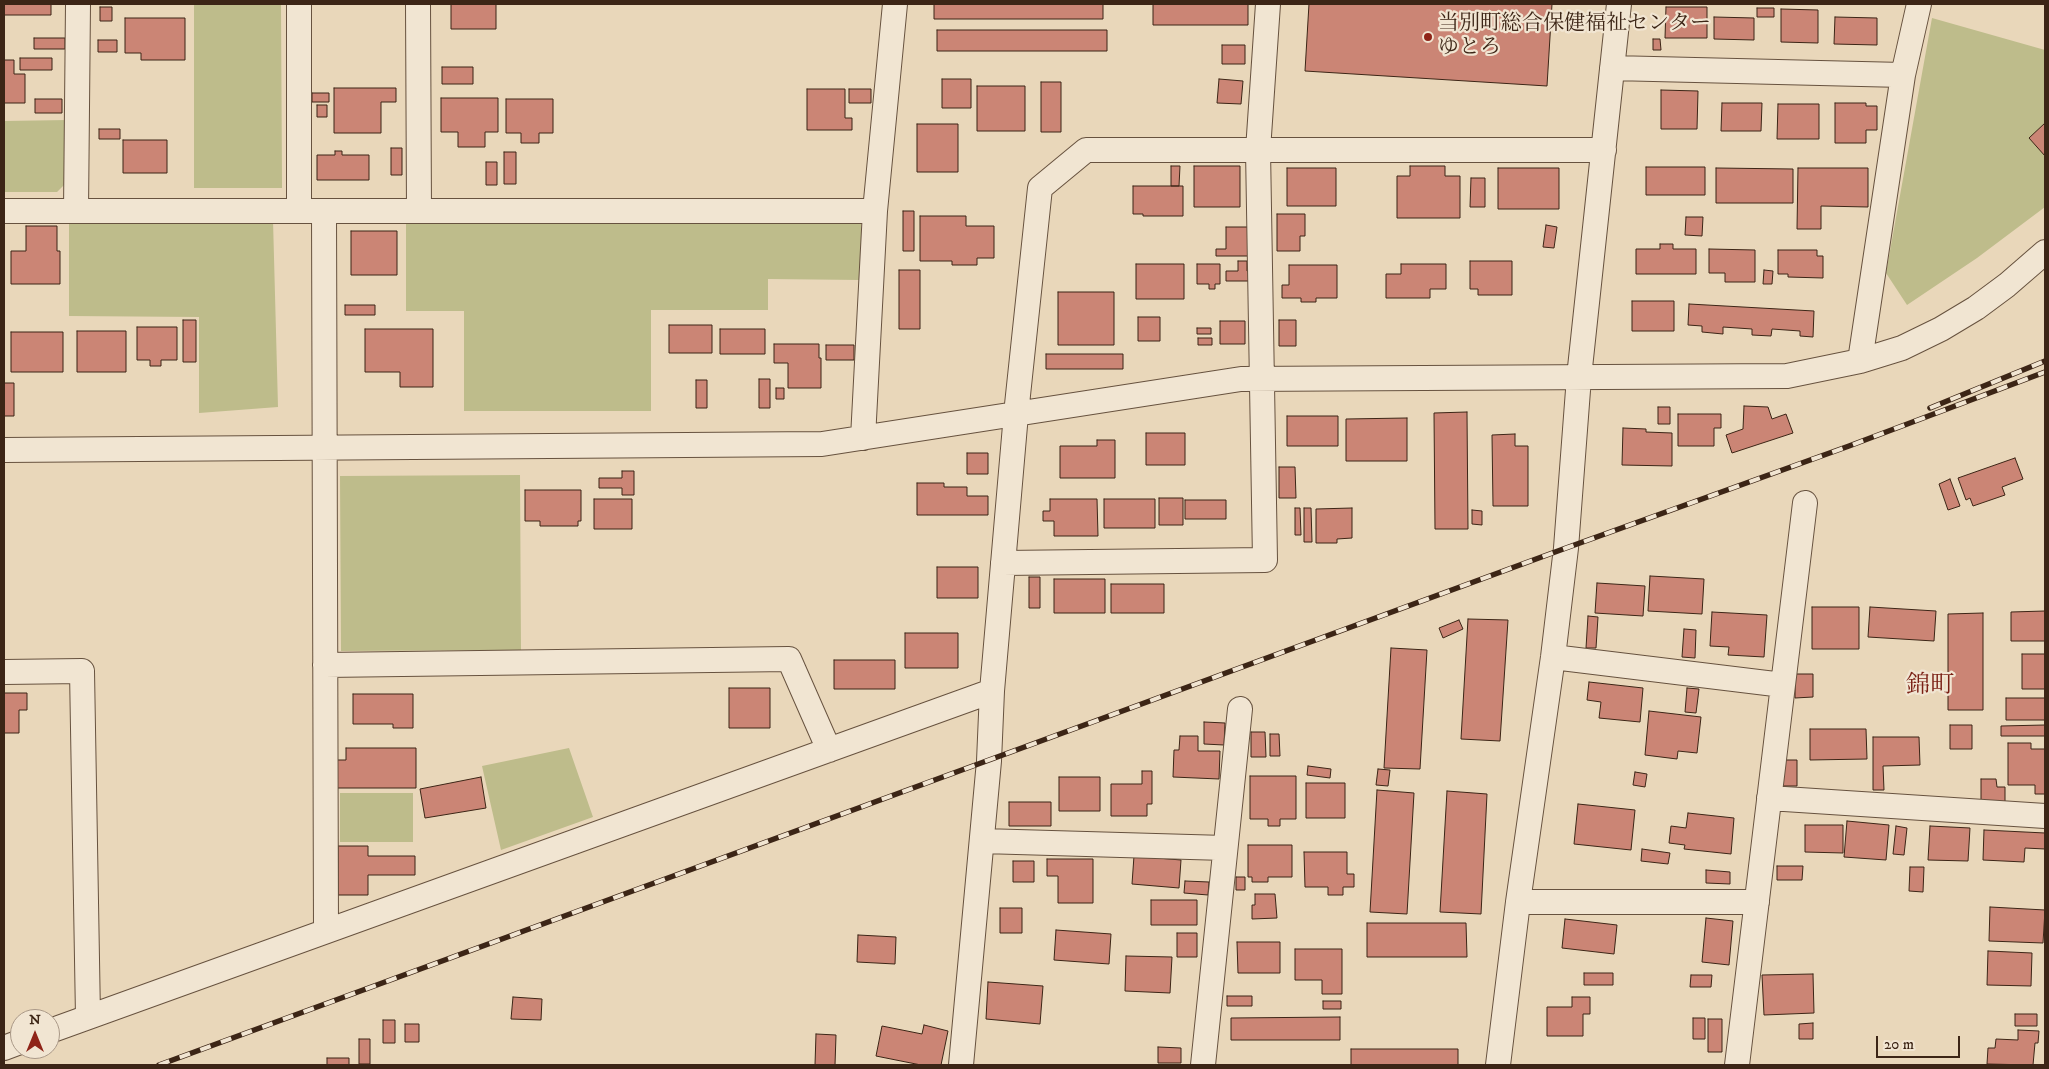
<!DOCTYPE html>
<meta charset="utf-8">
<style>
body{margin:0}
#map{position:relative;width:2049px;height:1069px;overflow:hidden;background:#e9d7ba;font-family:"IM FELL DW Pica",serif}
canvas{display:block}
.frame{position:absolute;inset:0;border:5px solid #3c2516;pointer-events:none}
.north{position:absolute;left:10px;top:1009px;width:50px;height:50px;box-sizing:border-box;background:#f1e5d2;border:1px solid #a99887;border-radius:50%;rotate:0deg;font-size:14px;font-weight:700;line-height:20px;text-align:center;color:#3c2516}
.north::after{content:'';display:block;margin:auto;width:18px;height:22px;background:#8f2418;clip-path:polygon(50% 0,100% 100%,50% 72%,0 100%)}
.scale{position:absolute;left:1876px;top:1036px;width:84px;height:22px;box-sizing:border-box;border:2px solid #3c2516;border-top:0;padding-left:6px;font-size:15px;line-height:18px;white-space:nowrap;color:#3c2516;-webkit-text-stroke:4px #f1e5d2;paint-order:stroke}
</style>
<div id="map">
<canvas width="2049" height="1069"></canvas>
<div class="frame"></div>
<div class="north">N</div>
<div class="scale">20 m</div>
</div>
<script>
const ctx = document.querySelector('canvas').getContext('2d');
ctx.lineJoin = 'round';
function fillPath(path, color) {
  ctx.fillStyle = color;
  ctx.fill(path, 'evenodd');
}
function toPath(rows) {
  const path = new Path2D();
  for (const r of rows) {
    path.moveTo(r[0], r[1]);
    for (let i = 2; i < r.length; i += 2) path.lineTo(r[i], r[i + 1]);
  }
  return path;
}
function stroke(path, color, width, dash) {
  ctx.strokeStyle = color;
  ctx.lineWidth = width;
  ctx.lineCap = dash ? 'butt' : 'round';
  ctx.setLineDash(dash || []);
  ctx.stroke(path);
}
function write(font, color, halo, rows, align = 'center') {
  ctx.font = font + ' "IM FELL DW Pica","Noto Serif JP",serif';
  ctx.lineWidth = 4.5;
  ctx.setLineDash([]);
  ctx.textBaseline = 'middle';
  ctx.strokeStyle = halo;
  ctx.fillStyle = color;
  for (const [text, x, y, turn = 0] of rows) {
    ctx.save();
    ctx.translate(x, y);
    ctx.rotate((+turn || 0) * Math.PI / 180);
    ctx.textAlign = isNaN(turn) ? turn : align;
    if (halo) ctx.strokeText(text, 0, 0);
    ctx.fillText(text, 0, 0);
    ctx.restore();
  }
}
fillPath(toPath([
 [194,4,281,4,282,188,194,188],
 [1932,18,2045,50,2045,207,1977,258,1907,305,1886,273],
 [68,120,68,181,57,192,4,192,4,121],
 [406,218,861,219,861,280,768,279,768,310,651,310,651,411,464,411,464,311,406,311],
 [69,220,273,220,278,407,199,413,199,317,69,316],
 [520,475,521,650,341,651,340,476],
 [569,748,593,817,501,850,482,766],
 [340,793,413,793,413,842,340,842]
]), '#bebc8b');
const building = toPath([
 [4,4,51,4,51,15,4,15,4,4],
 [451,4,496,4,496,29,451,29,451,4],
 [934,4,1103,4,1103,19,934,19,934,4],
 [1153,4,1248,4,1248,25,1153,25,1153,4],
 [1309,4,1552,4,1547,86,1305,71,1309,4],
 [100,7,112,7,112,21,100,21,100,7],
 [1666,7,1707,7,1707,38,1665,38,1666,7],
 [1757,8,1774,8,1774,17,1757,17,1757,8],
 [1781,9,1818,10,1818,43,1781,42,1781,9],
 [1714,17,1754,18,1754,40,1714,39,1714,17],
 [1835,17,1877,18,1877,45,1834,44,1835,17],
 [125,18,185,18,185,60,141,60,141,53,125,53,125,18],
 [937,30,1107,30,1107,51,937,51,937,30],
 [34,38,65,38,65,49,34,49,34,38],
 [1653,39,1660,39,1661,50,1653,50,1653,39],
 [98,40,117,40,117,52,98,52,98,40],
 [1222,45,1245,45,1245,64,1222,64,1222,45],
 [20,58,52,58,52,70,20,70,20,58],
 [4,60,14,60,14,74,25,74,25,103,4,103,4,60],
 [442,67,473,67,473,84,442,84,442,67],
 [942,79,971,79,971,108,942,108,942,79],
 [1219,79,1243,81,1241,104,1217,103,1219,79],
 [1041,82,1061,82,1061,132,1041,132,1041,82],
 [977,86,1025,86,1025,131,977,131,977,86],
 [334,88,396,88,396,102,381,102,381,133,334,133,334,88],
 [807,89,845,89,845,118,852,118,852,130,807,130,807,89],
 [849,89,871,89,871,103,849,103,849,89],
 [1661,90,1698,91,1697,129,1661,129,1661,90],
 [312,93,329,93,329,102,312,102,312,93],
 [441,98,498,98,498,132,485,132,485,147,458,147,458,132,441,132,441,98],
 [35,99,62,99,62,113,35,113,35,99],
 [506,99,553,99,553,133,539,133,539,143,521,143,521,133,506,133,506,99],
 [1722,103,1762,103,1761,131,1721,131,1722,103],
 [1835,103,1866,103,1866,106,1877,106,1877,130,1866,130,1866,143,1835,143,1835,103],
 [1778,104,1819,104,1819,139,1777,139,1778,104],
 [317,105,327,105,327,117,317,117,317,105],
 [2045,123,2045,156,2029,138,2045,123],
 [917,124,958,124,958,172,917,172,917,124],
 [99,129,120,129,120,139,99,139,99,129],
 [123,140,167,140,167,173,123,173,123,140],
 [391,148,402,148,402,175,391,175,391,148],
 [335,151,342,151,342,155,369,155,369,180,317,180,317,155,335,155,335,151],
 [504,152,516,152,516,184,504,184,504,152],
 [486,162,497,162,497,185,486,185,486,162],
 [1171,166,1180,166,1179,186,1171,186,1171,166],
 [1194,166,1240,166,1240,207,1194,207,1194,166],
 [1410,166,1445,166,1445,176,1460,176,1460,218,1397,218,1397,176,1410,176,1410,166],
 [1646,167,1705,167,1705,195,1646,195,1646,167],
 [1287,168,1336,168,1336,206,1287,206,1287,168],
 [1498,168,1559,168,1559,209,1498,209,1498,168],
 [1716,168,1793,169,1793,203,1716,203,1716,168],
 [1798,168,1868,168,1868,207,1821,206,1821,229,1797,229,1798,168],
 [1471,178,1485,178,1485,207,1470,207,1471,178],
 [1133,186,1183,186,1183,216,1143,216,1143,214,1133,214,1133,186],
 [903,211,914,211,914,251,903,251,903,211],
 [1277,214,1305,214,1305,236,1300,236,1300,251,1277,251,1277,214],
 [920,216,966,216,966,226,994,226,994,258,977,258,977,265,952,265,952,261,920,261,920,216],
 [1686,217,1703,217,1702,236,1685,235,1686,217],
 [1546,225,1557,227,1554,248,1543,247,1546,225],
 [26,226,57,226,57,251,60,251,60,284,11,284,11,251,26,251,26,226],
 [1226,227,1250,227,1250,256,1216,256,1216,249,1226,249,1226,227],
 [351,231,397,231,397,275,351,275,351,231],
 [1660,244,1673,244,1673,249,1696,249,1696,274,1636,274,1636,249,1660,249,1660,244],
 [1709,249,1755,250,1755,282,1725,282,1725,273,1709,273,1709,249],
 [1778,250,1817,250,1817,256,1823,256,1823,278,1788,277,1788,274,1778,274,1778,250],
 [1238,261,1247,261,1247,271,1250,271,1250,281,1226,281,1226,271,1238,271,1238,261],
 [1470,261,1512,261,1512,295,1478,295,1478,289,1470,289,1470,261],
 [1136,264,1184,264,1184,299,1136,299,1136,264],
 [1197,264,1220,264,1220,284,1215,284,1215,289,1209,289,1209,284,1197,284,1197,264],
 [1401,264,1446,264,1446,289,1430,289,1430,298,1386,298,1386,274,1401,274,1401,264],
 [1289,265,1337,265,1337,298,1316,298,1316,302,1301,302,1301,298,1282,298,1282,285,1289,285,1289,265],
 [899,270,920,270,920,329,899,329,899,270],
 [1764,270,1773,271,1772,284,1763,284,1764,270],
 [1058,292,1114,292,1114,345,1058,345,1058,292],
 [1632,301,1674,301,1674,331,1632,331,1632,301],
 [1689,304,1814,311,1813,337,1800,336,1800,331,1772,329,1771,336,1752,335,1752,329,1723,327,1723,334,1702,332,1702,326,1688,325,1689,304],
 [345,305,375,305,375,315,345,315,345,305],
 [1138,317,1160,317,1160,341,1138,341,1138,317],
 [183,320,196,320,196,362,183,362,183,320],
 [1279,320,1296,320,1296,346,1279,346,1279,320],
 [1220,321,1245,321,1245,344,1220,344,1220,321],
 [669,325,712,325,712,353,669,353,669,325],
 [137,327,177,327,177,360,161,360,161,366,150,366,150,360,137,360,137,327],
 [1197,328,1211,328,1211,334,1197,334,1197,328],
 [365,329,433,329,433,387,400,387,400,372,365,372,365,329],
 [720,329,765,329,765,354,720,354,720,329],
 [77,331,126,331,126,372,77,372,77,331],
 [11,332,63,332,63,372,11,372,11,332],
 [1198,338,1212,338,1212,345,1198,345,1198,338],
 [774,344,819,344,819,358,821,358,821,388,788,388,788,363,774,363,774,344],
 [826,345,854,345,854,360,826,360,826,345],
 [1046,354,1123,354,1123,369,1046,369,1046,354],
 [759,379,770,379,770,408,759,408,759,379],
 [696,380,707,380,707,408,696,408,696,380],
 [4,383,14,383,14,416,4,416,4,383],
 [776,388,784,388,784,399,776,399,776,388],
 [1744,406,1768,407,1772,419,1786,414,1793,433,1732,453,1726,435,1743,429,1744,406],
 [1658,407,1670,407,1670,424,1658,424,1658,407],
 [1467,412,1468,529,1435,529,1434,413,1467,412],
 [1678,414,1721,414,1721,428,1714,428,1714,446,1678,446,1678,414],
 [1287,416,1338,416,1338,446,1287,446,1287,416],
 [1407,418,1407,461,1346,461,1346,419,1407,418],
 [1623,428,1646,429,1646,432,1672,433,1672,466,1622,465,1623,428],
 [1146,433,1185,433,1185,465,1146,465,1146,433],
 [1515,434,1515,446,1528,446,1528,506,1493,506,1492,435,1515,434],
 [1097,440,1115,440,1115,478,1060,478,1060,446,1097,446,1097,440],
 [967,453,988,453,988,474,967,474,967,453],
 [2015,458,2023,479,2002,487,2005,495,1973,506,1970,498,1966,500,1958,478,2015,458],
 [1279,467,1295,467,1296,498,1279,498,1279,467],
 [622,471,634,471,634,495,622,495,622,488,599,488,599,478,622,478,622,471],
 [1950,479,1960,506,1948,510,1939,484,1950,479],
 [917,483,944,483,944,487,967,487,967,496,988,496,988,515,917,515,917,483],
 [525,490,581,490,581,521,578,521,578,526,540,526,540,521,525,521,525,490],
 [1159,498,1183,498,1183,525,1159,525,1159,498],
 [594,499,632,499,632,529,594,529,594,499],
 [1050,499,1097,499,1098,536,1054,536,1054,521,1043,521,1043,511,1050,511,1050,499],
 [1104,499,1155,499,1155,528,1104,528,1104,499],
 [1185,500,1226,500,1226,519,1185,519,1185,500],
 [1295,508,1300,508,1301,535,1295,535,1295,508],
 [1304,508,1311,508,1312,542,1304,542,1304,508],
 [1352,508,1352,538,1337,539,1337,543,1316,543,1316,509,1352,508],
 [1472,510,1482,511,1482,525,1472,524,1472,510],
 [937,567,978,567,978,598,937,598,937,567],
 [1650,576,1704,579,1702,614,1648,611,1650,576],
 [1029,577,1040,577,1040,608,1029,608,1029,577],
 [1054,579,1105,579,1105,613,1054,613,1054,579],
 [1597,583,1645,586,1643,616,1595,613,1597,583],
 [1111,584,1164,584,1164,613,1111,613,1111,584],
 [1812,607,1859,607,1859,649,1812,649,1812,607],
 [1870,607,1936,611,1934,641,1868,637,1870,607],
 [2045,611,2045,641,2011,641,2011,612,2045,611],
 [1712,612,1767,615,1764,657,1728,655,1729,647,1710,646,1712,612],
 [1983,613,1983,710,1948,710,1948,614,1983,613],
 [1588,616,1598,617,1596,648,1586,648,1588,616],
 [1468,619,1508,620,1500,741,1461,739,1468,619],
 [1459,620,1463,629,1443,638,1439,628,1459,620],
 [1684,629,1696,630,1695,658,1682,657,1684,629],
 [905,633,958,633,958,668,905,668,905,633],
 [1391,648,1427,650,1420,769,1384,768,1391,648],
 [2022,654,2045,654,2045,689,2022,689,2022,654],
 [834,660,895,660,895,689,834,689,834,660],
 [1795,674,1813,674,1813,697,1795,698,1795,674],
 [1589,682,1643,688,1640,722,1599,718,1601,702,1587,700,1589,682],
 [729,688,770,688,770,728,729,728,729,688],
 [1687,688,1699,689,1696,713,1685,712,1687,688],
 [4,693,27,693,27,710,19,710,19,733,4,733,4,693],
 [353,694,413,694,413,728,393,728,393,724,353,724,353,694],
 [2006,698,2045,698,2045,720,2006,720,2006,698],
 [1649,711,1701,717,1697,753,1678,751,1677,759,1645,755,1649,711],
 [1204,722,1225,723,1224,745,1204,744,1204,722],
 [1950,725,1972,725,1972,749,1950,749,1950,725],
 [2045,725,2045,736,2001,736,2001,726,2045,725],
 [1810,729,1866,729,1867,759,1810,760,1810,729],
 [1251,732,1265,732,1266,757,1251,757,1251,732],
 [1270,734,1279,734,1280,756,1270,756,1270,734],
 [1180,736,1198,736,1198,751,1220,751,1219,779,1173,777,1174,750,1179,750,1180,736],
 [1873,737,1919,737,1920,765,1883,766,1884,790,1873,790,1873,737],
 [2008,743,2031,743,2031,749,2045,749,2045,794,2035,794,2035,785,2008,785,2008,743],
 [346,748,416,748,416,788,337,788,337,760,346,760,346,748],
 [1782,760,1797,760,1797,786,1782,786,1782,760],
 [1308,766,1331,769,1330,778,1307,775,1308,766],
 [1378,769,1390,770,1388,786,1376,785,1378,769],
 [1142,771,1152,771,1152,804,1147,804,1147,816,1111,816,1111,784,1142,784,1142,771],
 [1635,772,1647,774,1645,787,1633,785,1635,772],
 [1250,776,1296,776,1296,819,1280,819,1280,826,1268,826,1268,819,1250,819,1250,776],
 [481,777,486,808,425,818,420,789,481,777],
 [1059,777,1100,777,1100,811,1059,811,1059,777],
 [1981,779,1996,779,1997,787,2005,787,2005,805,1981,805,1981,779],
 [1306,783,1345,783,1345,818,1306,818,1306,783],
 [1377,790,1414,793,1407,914,1370,912,1377,790],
 [1447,791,1487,794,1481,914,1440,912,1447,791],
 [1009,802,1051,802,1051,826,1009,826,1009,802],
 [1578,804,1635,810,1631,850,1574,844,1578,804],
 [1688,813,1734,818,1731,854,1684,849,1685,845,1669,843,1671,826,1686,828,1688,813],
 [1847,821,1889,825,1886,860,1844,857,1847,821],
 [1805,825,1843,825,1843,853,1805,852,1805,825],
 [1896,826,1907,828,1904,855,1893,854,1896,826],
 [1930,826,1970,828,1968,861,1928,860,1930,826],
 [1984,830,2045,833,2045,849,2025,848,2024,862,1983,860,1984,830],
 [1248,845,1292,845,1292,877,1268,877,1268,882,1252,882,1252,877,1248,877,1248,845],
 [338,846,368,846,368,856,415,856,415,875,368,875,368,895,338,895,338,846],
 [1642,849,1670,853,1668,864,1641,861,1642,849],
 [1304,852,1347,852,1347,874,1354,874,1354,887,1343,887,1343,895,1328,895,1328,887,1305,887,1304,852],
 [1134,856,1181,860,1179,888,1132,884,1134,856],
 [1047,859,1093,859,1093,903,1058,903,1058,876,1047,876,1047,859],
 [1013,861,1034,861,1034,882,1013,882,1013,861],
 [1777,866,1803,866,1802,880,1777,880,1777,866],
 [1910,867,1924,867,1923,892,1909,891,1910,867],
 [1706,870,1730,872,1730,884,1706,883,1706,870],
 [1236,877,1245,877,1245,890,1236,890,1236,877],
 [1185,881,1209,882,1208,895,1184,893,1185,881],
 [1255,894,1275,894,1277,918,1252,919,1252,905,1255,905,1255,894],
 [1151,900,1197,900,1197,925,1151,925,1151,900],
 [1990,907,2045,910,2043,943,1989,941,1990,907],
 [1000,908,1022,908,1022,933,1000,933,1000,908],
 [1706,918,1733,921,1729,965,1702,962,1706,918],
 [1565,919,1617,925,1614,954,1562,948,1565,919],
 [1367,923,1466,923,1467,957,1367,957,1367,923],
 [1056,930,1111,934,1109,964,1054,960,1056,930],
 [1177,933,1197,933,1197,957,1177,957,1177,933],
 [858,935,896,937,895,964,857,962,858,935],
 [1237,942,1280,942,1280,973,1238,973,1237,942],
 [1295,949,1342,949,1342,994,1322,994,1322,980,1295,980,1295,949],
 [1988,951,2032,953,2031,986,1987,985,1988,951],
 [1126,956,1172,957,1170,993,1125,991,1126,956],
 [1584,973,1613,973,1613,985,1584,985,1584,973],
 [1813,974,1814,1013,1764,1015,1762,975,1813,974],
 [1691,975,1712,975,1711,987,1690,987,1691,975],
 [988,982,1043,986,1040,1024,986,1019,988,982],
 [1227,996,1252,996,1252,1006,1227,1006,1227,996],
 [513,997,542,999,541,1020,511,1019,513,997],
 [1572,997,1590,997,1590,1014,1583,1014,1583,1036,1547,1036,1547,1007,1572,1007,1572,997],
 [1323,1001,1341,1001,1341,1009,1323,1009,1323,1001],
 [2015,1014,2037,1014,2037,1026,2015,1026,2015,1014],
 [1340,1017,1340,1040,1231,1040,1231,1018,1340,1017],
 [1693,1018,1705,1018,1705,1039,1693,1039,1693,1018],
 [1708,1019,1722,1019,1722,1052,1708,1052,1708,1019],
 [383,1020,395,1020,395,1043,383,1043,383,1020],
 [1813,1023,1813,1039,1799,1039,1799,1024,1813,1023],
 [405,1024,419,1024,419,1042,405,1042,405,1024],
 [924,1025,948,1031,941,1065,921,1065,876,1056,882,1026,922,1034,924,1025],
 [2018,1030,2039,1031,2038,1043,2035,1043,2033,1065,1987,1064,1988,1048,1995,1048,1996,1039,2018,1040,2018,1030],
 [816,1034,836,1035,835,1065,815,1065,816,1034],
 [359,1039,370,1039,370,1064,359,1064,359,1039],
 [1158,1047,1181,1048,1181,1063,1158,1063,1158,1047],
 [1351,1049,1458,1049,1458,1065,1351,1065,1351,1049],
 [327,1058,349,1058,349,1065,327,1065,327,1058]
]);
fillPath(building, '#cb8575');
stroke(building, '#3c2516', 1);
const minor = toPath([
 [299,4,299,211],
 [418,4,419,211],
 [1612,68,1903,75],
 [4,211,875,211],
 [76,211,78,4],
 [324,211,326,931],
 [1860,361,1903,75,1919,4],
 [863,438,875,211,895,4],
 [4,450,822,444,1241,379,1787,376,1860,361,1902,348,1941,329,1976,308,2007,285,2045,252],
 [1003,563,1265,560,1258,150,1268,4],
 [1553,657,1783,685],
 [325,665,789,659,829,750],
 [4,672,82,671,88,1017],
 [1769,798,2045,816],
 [982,841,1225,848],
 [1518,902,1757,902],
 [50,1031,992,691,1016,414,1040,188,1086,150,1604,150],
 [4,1048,20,1042],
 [961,1065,989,761,992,691],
 [1203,1065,1240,709],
 [1498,1065,1518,902,1553,657,1566,548,1579,377,1619,4],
 [1737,1065,1805,503]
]);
stroke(minor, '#67523f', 26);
stroke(minor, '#f1e5d2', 24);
const rail = toPath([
 [1930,408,2045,361],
 [159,1065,1566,548,1849,446,2045,372]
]);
stroke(rail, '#3c2516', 5.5);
stroke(rail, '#f1e5d2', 4, [11]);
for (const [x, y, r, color] of [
 [1428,37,5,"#8f2418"]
]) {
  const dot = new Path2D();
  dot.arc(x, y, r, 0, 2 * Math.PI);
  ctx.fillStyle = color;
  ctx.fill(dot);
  stroke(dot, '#f1e5d2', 2);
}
write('21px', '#3c2516', '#f1e5d2', [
 ["当別町総合保健福祉センター",1438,25],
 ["ゆとろ",1438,49]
], 'left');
write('24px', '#7a1f14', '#f1e5d2', [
 ["錦町",1930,687]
]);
</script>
